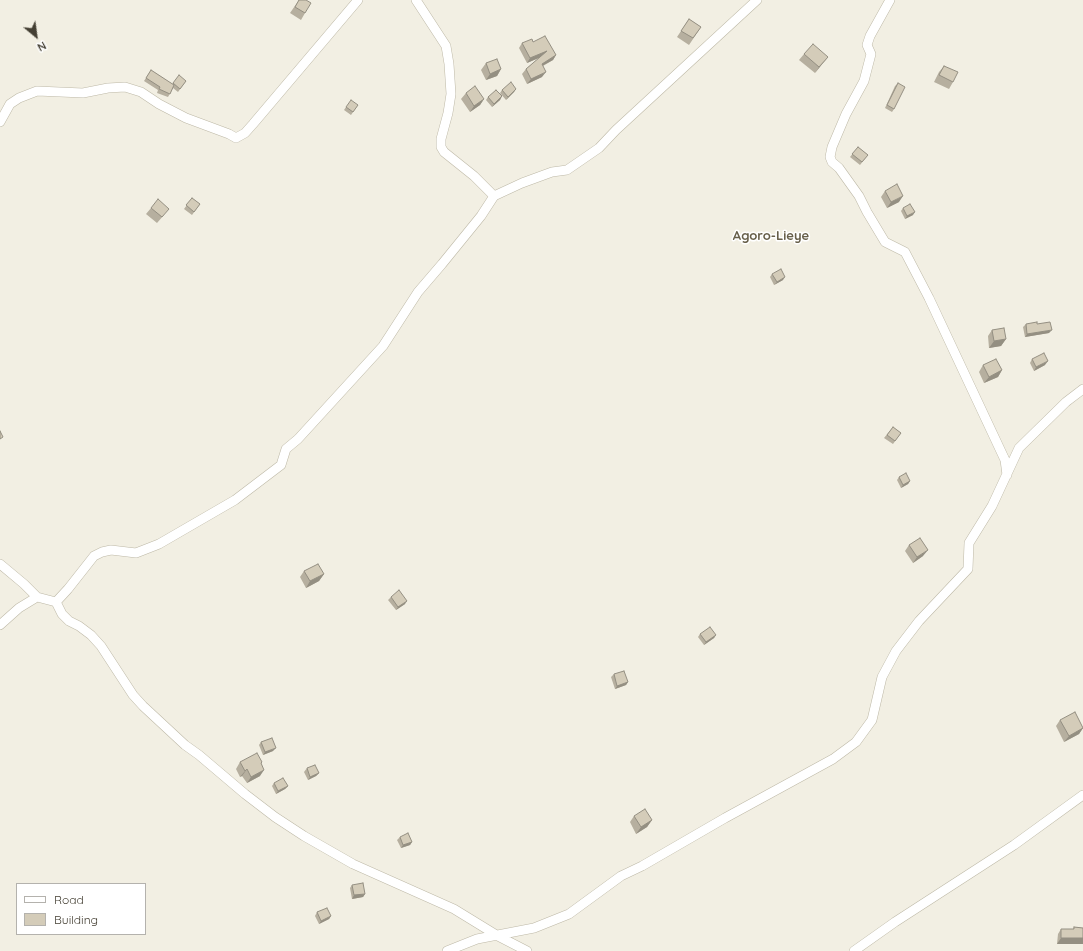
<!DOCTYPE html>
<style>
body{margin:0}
#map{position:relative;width:1083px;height:951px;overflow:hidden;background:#f2efe3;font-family:Quicksand,sans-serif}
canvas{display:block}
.legend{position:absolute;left:16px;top:883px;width:130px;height:52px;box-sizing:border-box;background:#fff;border:1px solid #b4b2ad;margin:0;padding:5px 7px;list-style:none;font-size:12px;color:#443f33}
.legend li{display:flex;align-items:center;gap:8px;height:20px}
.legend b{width:20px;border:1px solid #b4b2ad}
.north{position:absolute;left:16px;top:16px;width:40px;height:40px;-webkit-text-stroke:3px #fff;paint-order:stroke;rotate:151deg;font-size:11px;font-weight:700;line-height:16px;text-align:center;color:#443f33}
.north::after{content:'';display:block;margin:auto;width:14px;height:18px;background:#443f33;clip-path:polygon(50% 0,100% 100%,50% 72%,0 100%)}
</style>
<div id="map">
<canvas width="1083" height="951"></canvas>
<ul class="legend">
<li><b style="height:5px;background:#fff"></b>Road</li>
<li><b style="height:11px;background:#d4ccb9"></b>Building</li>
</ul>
<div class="north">N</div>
</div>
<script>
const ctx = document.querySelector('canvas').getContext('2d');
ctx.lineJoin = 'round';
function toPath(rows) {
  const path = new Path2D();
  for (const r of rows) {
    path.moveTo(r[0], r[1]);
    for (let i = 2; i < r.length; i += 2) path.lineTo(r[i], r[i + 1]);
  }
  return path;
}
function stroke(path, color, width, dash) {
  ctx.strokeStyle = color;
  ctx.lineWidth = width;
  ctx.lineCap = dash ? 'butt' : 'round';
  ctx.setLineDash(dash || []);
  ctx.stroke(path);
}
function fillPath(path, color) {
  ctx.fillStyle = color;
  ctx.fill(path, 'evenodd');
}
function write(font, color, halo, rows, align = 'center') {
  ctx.font = font + ' Quicksand,sans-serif';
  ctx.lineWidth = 3;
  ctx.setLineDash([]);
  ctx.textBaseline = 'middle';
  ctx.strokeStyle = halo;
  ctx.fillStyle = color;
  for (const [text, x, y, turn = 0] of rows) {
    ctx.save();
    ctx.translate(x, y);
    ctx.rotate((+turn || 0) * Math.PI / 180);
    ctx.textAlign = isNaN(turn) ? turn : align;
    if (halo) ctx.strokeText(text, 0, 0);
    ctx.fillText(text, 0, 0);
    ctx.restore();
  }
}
const street = toPath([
 [416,0,446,46,449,64,451,94,448,113,441,139,441,147,444,152,474,176,494,196],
 [890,0,870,36,867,45,871,54,864,81,846,114,832,147,830,157,832,162,839,168,859,196,867,212,885,242,905,252,929,298,1005,460,1007,475],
 [0,122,10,104,19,98,37,91,83,93,108,88,125,87,141,92,159,104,186,118,229,134,236,138,245,133,253,124,358,0],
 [0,564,24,584,37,597],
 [56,602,68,589,94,556,102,552,111,550,136,553,159,544,235,500,281,465,286,449,298,439,383,346,418,292,442,264,481,216,494,196,522,183,552,172,567,170,599,148,616,130,757,0],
 [56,602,62,614,69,621,79,626,91,635,101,646,133,695,143,706,185,745,199,755,245,794,275,817,304,836,353,864,454,909,498,936,527,951],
 [0,625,19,608,37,597,56,602],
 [447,951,477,939,534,928,569,914,621,876,642,866,725,818,833,759,856,742,872,720,882,677,896,651,919,621,968,569,969,543,992,506,1019,448,1066,402,1083,389],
 [854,951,895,922,1014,845,1083,795]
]);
stroke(street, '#bdb8a6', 10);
stroke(street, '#fff', 9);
fillPath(toPath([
 [299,0,305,13,301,20,290,13],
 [689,19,701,27,689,45,677,37],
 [533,42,556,55,553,60,543,66,542,77,527,84,522,74,526,69,539,58,527,63,519,48,522,43],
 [804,54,828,57,823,63,815,73,799,60],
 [486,63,501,69,497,76,486,80,481,70],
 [944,66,953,82,949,89,934,82,939,72],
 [151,70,172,84,173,83,186,81,178,92,173,88,168,97,157,93,158,90,144,81],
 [898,83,894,109,892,112,885,108,895,86],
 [516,89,514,92,506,100,500,93,502,90],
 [466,93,484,99,480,105,470,112,461,99],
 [502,96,500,100,492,107,486,100,488,97],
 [358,105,351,115,344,110,346,107],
 [858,147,868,155,860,165,850,157],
 [885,191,899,202,887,208,881,197],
 [192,198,200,204,192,215,184,209],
 [151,208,164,215,157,223,146,214],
 [903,208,913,215,905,219,901,211],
 [772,274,783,280,774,285,770,277],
 [1026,324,1037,324,1049,333,1025,337,1023,327],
 [992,330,1006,339,1001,346,989,348,988,336],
 [1032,359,1045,365,1034,371,1030,363],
 [983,365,1002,370,998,377,984,383,979,372],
 [893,427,901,433,893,444,884,438],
 [899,477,910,481,908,484,901,488,897,480],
 [909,545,923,556,913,563,905,551],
 [304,571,324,574,319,581,306,588,300,577],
 [391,597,405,604,396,610,388,600],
 [700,634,716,635,714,638,704,645,698,637],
 [614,674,628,682,626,685,615,689,611,677],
 [1060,720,1083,728,1079,734,1064,742,1056,726],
 [261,742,273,751,263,755,259,745],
 [240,762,262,762,261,764,260,776,247,783,242,776,240,777,236,769],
 [307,768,319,773,316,776,308,780,304,772],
 [274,783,288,786,285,789,276,794,272,786],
 [634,816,652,820,647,827,636,834,630,822],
 [400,837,412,842,410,845,401,848,397,840],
 [352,885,365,894,363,897,352,899,350,888],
 [317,912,331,916,329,919,319,924,315,916],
 [1074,927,1083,928,1083,944,1057,944,1058,934,1061,929,1073,929]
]), '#b6af9f');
fillPath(toPath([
 [547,51,543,56,527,63,530,58],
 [556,55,553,60,538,68,542,64],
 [828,57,823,63,815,73,819,67],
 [501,69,497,76,486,80,490,74],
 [546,72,542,77,527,84,531,79],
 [516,89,514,92,506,100,508,97],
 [502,96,500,100,492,107,494,104],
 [484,99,480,105,470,112,474,106],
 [903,196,899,202,887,208,891,202],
 [915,212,913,215,905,219,907,216],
 [785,277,783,280,774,285,777,282],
 [1052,330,1049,333,1025,337,1027,334],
 [1006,339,1001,346,989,348,994,341],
 [1048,361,1045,365,1034,371,1036,367],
 [1002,370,998,377,984,383,989,377],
 [910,481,908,484,901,488,903,485],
 [928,550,923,556,913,563,917,557],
 [324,574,319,581,306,588,310,581],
 [407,601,405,604,396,610,398,607],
 [716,635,714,638,704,645,706,642],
 [628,682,626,685,615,689,617,686],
 [1083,728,1079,734,1064,742,1069,736],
 [276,748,273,751,263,755,265,752],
 [247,769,242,776,240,777,245,771],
 [264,770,260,776,247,783,251,777],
 [319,773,316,776,308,780,310,777],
 [288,786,285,789,276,794,278,791],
 [652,820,647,827,636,834,641,827],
 [412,842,410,845,401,848,403,845],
 [365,894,363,897,352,899,354,895],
 [331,916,329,919,319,924,321,921],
 [1061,938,1083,938,1083,944,1057,944]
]), '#948f82');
const building = toPath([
 [299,0,306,0,311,3,305,13,295,7,299,0],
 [689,19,701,27,693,38,681,31,689,19],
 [545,36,556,55,542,64,546,72,531,79,526,69,547,51,530,58,522,43,532,39,533,42,545,36],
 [813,44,828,57,819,67,804,54,813,44],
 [497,59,501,69,490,74,486,63,497,59],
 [944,66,958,72,953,82,939,75,944,66],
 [151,70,174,85,170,94,159,89,160,87,146,78,151,70],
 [179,75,186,81,180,89,173,83,179,75],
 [511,82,516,89,508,97,502,90,511,82],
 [898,83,905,87,894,109,887,105,898,83],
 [475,86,484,99,474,106,466,93,475,86],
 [496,90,502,96,494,104,488,97,496,90],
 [351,100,358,105,353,112,346,107,351,100],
 [858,147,868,155,862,162,852,154,858,147],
 [897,184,903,196,891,202,885,191,897,184],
 [192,198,200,204,194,212,186,205,192,198],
 [158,199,169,209,162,217,151,208,158,199],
 [910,204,915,212,907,216,903,208,910,204],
 [781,269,785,277,777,282,772,274,781,269],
 [1037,322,1037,324,1050,322,1052,330,1027,334,1026,324,1037,322],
 [1004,328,1006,339,994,341,992,330,1004,328],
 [1044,353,1048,361,1036,367,1032,359,1044,353],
 [996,359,1002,370,989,377,983,365,996,359],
 [893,427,901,433,895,441,887,435,893,427],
 [0,431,3,437,0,439,0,431],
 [906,473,910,481,903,485,899,477,906,473],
 [920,538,928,550,917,557,909,545,920,538],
 [318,564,324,574,310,581,304,571,318,564],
 [399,590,407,601,398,607,391,597,399,590],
 [710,627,716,635,706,642,700,634,710,627],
 [624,671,628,682,617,686,614,674,624,671],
 [1075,712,1083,728,1069,736,1060,720,1075,712],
 [272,738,276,748,265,752,261,742,272,738],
 [257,753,262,762,261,763,264,770,251,777,247,769,245,771,240,762,257,753],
 [315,765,319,773,310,777,307,768,315,765],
 [283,778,288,786,278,791,274,783,283,778],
 [645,809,652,820,641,827,634,816,645,809],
 [408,833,412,842,403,845,400,837,408,833],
 [363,883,365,894,354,895,352,885,363,883],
 [327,908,331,916,321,921,317,912,327,908],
 [1074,927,1083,928,1083,938,1061,938,1061,929,1074,929,1074,927]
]);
fillPath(building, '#d4ccb9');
stroke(building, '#948f82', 1);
write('bold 13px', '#675f4a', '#fff', [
 ["Agoro-Lieye",771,236]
]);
</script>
